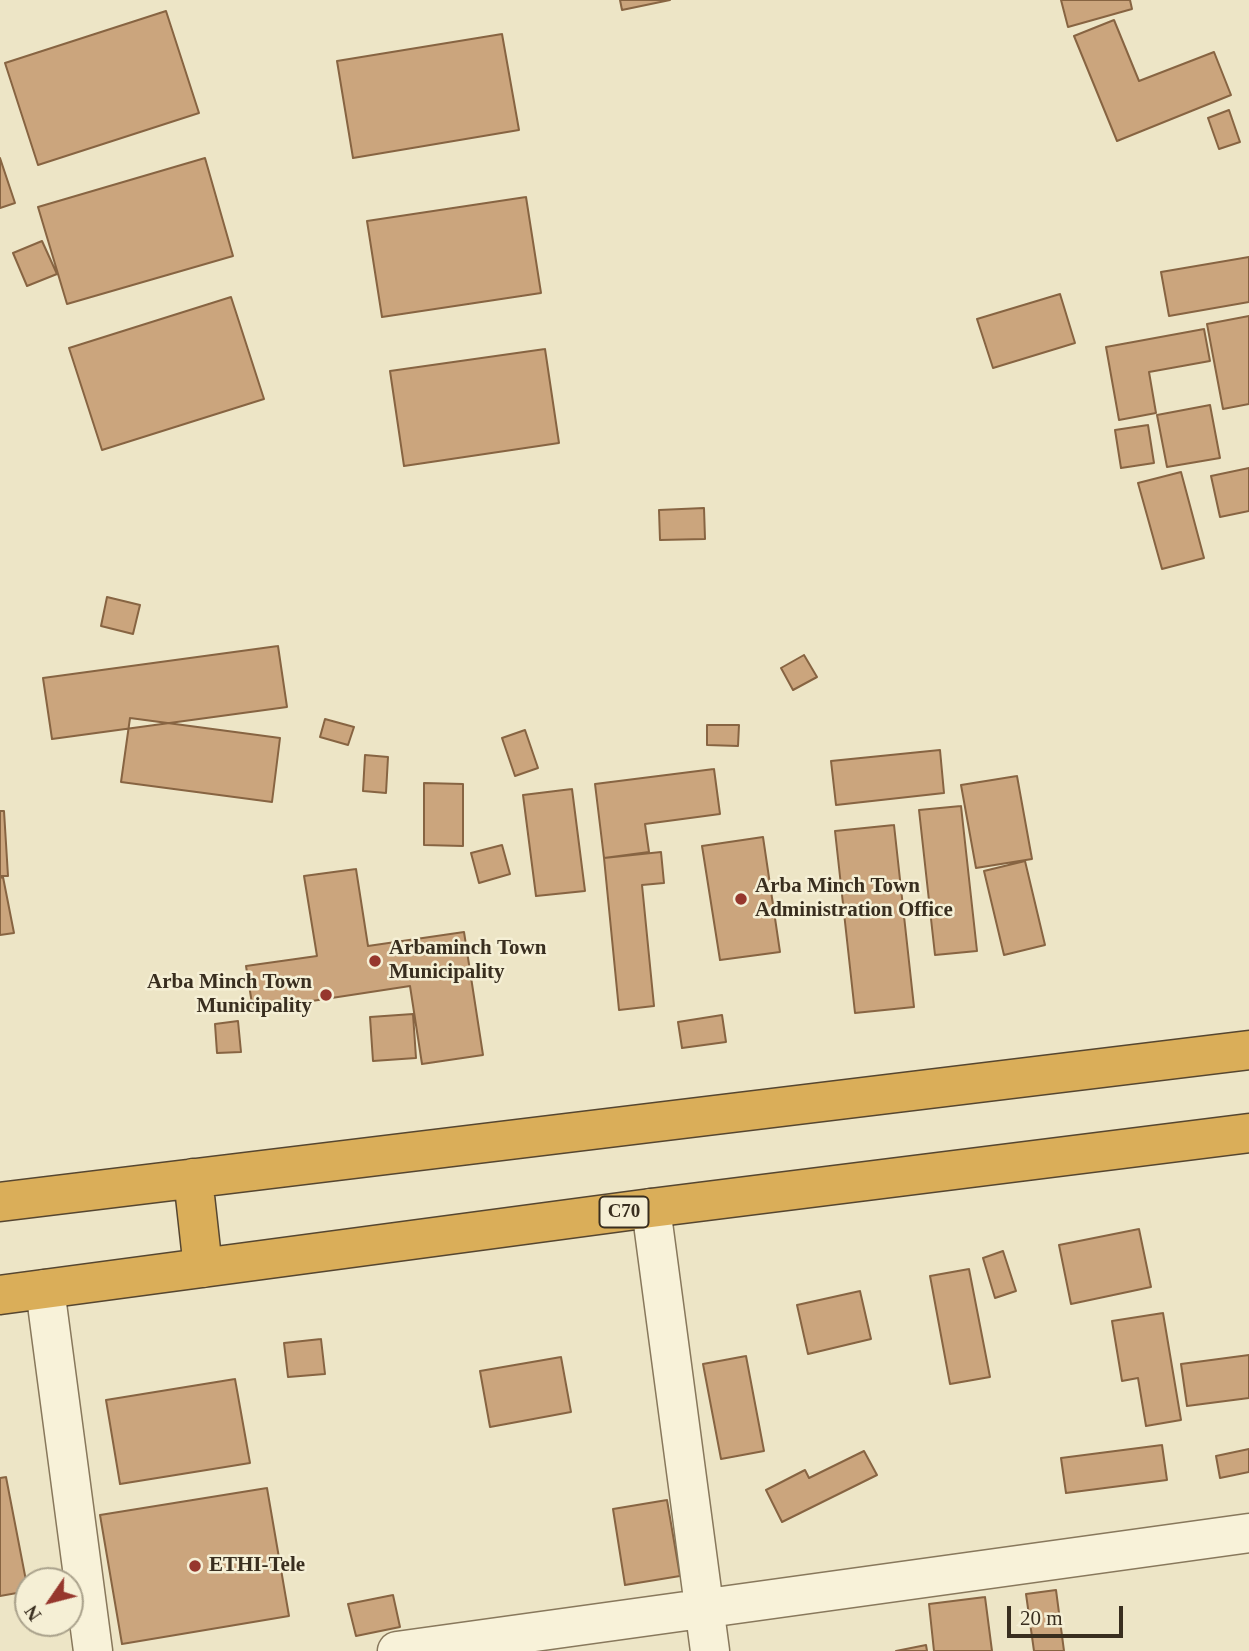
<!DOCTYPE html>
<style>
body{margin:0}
#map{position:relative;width:1249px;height:1651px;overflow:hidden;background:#ede5c6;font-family:"Times New Roman",serif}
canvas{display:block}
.north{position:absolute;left:14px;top:1567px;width:70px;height:70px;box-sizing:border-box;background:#f5efd5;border:2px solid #aaa28c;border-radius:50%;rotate:235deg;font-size:19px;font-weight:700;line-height:28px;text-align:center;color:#392e1f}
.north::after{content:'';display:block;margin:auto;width:24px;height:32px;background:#96372d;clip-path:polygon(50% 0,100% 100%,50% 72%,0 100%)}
.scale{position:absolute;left:1007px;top:1606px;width:116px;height:32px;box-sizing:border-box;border:4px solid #392e1f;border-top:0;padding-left:9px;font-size:21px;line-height:24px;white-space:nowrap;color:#392e1f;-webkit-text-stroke:5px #f5efd5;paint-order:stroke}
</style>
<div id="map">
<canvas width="1249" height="1651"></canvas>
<div class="north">N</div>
<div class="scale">20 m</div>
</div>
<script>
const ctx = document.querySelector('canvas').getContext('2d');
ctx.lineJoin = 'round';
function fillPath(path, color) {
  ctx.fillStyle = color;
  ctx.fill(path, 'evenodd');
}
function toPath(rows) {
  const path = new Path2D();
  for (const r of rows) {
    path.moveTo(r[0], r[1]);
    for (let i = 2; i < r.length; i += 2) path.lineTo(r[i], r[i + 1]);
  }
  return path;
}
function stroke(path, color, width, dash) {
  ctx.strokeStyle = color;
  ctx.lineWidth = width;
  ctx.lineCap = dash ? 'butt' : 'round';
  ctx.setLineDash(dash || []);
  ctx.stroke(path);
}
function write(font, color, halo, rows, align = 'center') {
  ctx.font = font + ' "Times New Roman",serif';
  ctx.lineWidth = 5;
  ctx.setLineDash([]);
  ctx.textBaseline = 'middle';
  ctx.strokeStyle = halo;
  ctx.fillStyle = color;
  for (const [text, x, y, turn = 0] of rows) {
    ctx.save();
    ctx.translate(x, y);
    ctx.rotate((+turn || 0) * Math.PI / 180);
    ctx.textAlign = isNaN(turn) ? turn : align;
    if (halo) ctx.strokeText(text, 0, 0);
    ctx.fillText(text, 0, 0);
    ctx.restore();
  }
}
const building = toPath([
 [620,0,670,0,622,10,620,0],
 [1061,0,1130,0,1132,9,1068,27,1061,0],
 [166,11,199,113,38,165,5,63,166,11],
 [1114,20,1139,81,1214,52,1231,95,1117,141,1074,36,1114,20],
 [502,34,519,130,353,158,337,61,502,34],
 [1229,110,1240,142,1219,149,1208,118,1229,110],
 [0,158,15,203,0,208,0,158],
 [205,158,233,256,67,304,38,207,205,158],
 [526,197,541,293,382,317,367,221,526,197],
 [42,241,57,274,27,286,13,253,42,241],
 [1249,257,1249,302,1169,316,1161,272,1249,257],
 [1060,294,1075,343,993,368,977,319,1060,294],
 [231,297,264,399,102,450,69,348,231,297],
 [1249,316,1249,404,1223,409,1207,324,1249,316],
 [1204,329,1210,361,1149,372,1156,413,1119,420,1106,347,1204,329],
 [545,349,559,443,404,466,390,371,545,349],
 [1210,405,1220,458,1167,467,1157,415,1210,405],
 [1148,425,1154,463,1121,468,1115,430,1148,425],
 [1249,468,1249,511,1220,517,1211,476,1249,468],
 [1181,472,1204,558,1162,569,1138,483,1181,472],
 [704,508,705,539,660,540,659,510,704,508],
 [107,597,140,605,133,634,101,626,107,597],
 [278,646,287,707,52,739,43,678,278,646],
 [804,655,817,677,793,690,781,668,804,655],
 [130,718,280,738,272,802,121,782,130,718],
 [325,719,354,727,348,745,320,737,325,719],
 [707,725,739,725,738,746,707,745,707,725],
 [525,730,538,768,515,776,502,738,525,730],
 [940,750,944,793,836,805,831,761,940,750],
 [365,755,388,757,386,793,363,791,365,755],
 [714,769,720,814,645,824,649,852,604,858,595,784,714,769],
 [1017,776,1032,859,976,868,961,785,1017,776],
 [424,783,463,784,463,846,424,845,424,783],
 [572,789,585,891,536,896,523,795,572,789],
 [961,806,977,951,935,955,919,810,961,806],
 [0,811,4,811,8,876,0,876,0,811],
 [894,825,914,1007,855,1013,835,831,894,825],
 [763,837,780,952,720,960,702,846,763,837],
 [502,845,510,874,479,883,471,853,502,845],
 [661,852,664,883,642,885,654,1006,619,1010,604,858,661,852],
 [1025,861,1045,945,1004,955,984,871,1025,861],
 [356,869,368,946,464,932,483,1055,422,1064,410,986,253,1010,246,966,317,956,304,876,356,869],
 [3,877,14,933,0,935,0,878,3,877],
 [413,1014,416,1058,373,1061,370,1017,413,1014],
 [722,1015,726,1042,682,1048,678,1022,722,1015],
 [238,1021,241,1052,217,1053,215,1024,238,1021],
 [1139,1229,1151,1287,1071,1304,1059,1245,1139,1229],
 [1003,1251,1016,1291,995,1298,983,1258,1003,1251],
 [969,1269,990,1377,950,1384,930,1276,969,1269],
 [860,1291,871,1339,808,1354,797,1305,860,1291],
 [1163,1313,1181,1420,1146,1426,1138,1378,1122,1381,1112,1321,1163,1313],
 [321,1339,325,1374,288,1377,284,1343,321,1339],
 [1249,1355,1249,1398,1187,1406,1181,1364,1249,1355],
 [746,1356,764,1451,721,1459,703,1364,746,1356],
 [561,1357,571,1412,490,1427,480,1371,561,1357],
 [235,1379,250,1463,120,1484,106,1400,235,1379],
 [1162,1445,1167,1480,1066,1493,1061,1458,1162,1445],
 [1249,1449,1249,1472,1220,1478,1216,1456,1249,1449],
 [864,1451,877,1475,782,1522,766,1490,805,1470,809,1478,864,1451],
 [6,1477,28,1591,0,1596,0,1478,6,1477],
 [267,1488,289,1616,122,1644,100,1515,267,1488],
 [667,1500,680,1576,625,1585,613,1509,667,1500],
 [1056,1590,1064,1651,1034,1651,1026,1594,1056,1590],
 [393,1595,400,1627,356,1636,348,1604,393,1595],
 [985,1597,992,1651,934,1651,929,1604,985,1597],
 [926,1645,927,1651,896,1651,926,1645]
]);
fillPath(building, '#cba57d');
stroke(building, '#876442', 2);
const street = toPath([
 [651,1208,710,1651],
 [45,1289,93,1651],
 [397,1651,1249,1533]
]);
const highway = toPath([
 [193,1178,203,1268],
 [0,1202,1249,1050],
 [0,1295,651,1208,1249,1133]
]);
stroke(street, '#88785c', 41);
stroke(highway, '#564630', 41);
stroke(street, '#f8f2d9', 38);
stroke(highway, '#daae59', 38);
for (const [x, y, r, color] of [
 [741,899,7,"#96372d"],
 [375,961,7,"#96372d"],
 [326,995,7,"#96372d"],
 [195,1566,7,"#96372d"]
]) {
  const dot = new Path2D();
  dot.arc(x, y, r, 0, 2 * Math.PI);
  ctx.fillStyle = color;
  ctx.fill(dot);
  stroke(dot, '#f5efd5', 2.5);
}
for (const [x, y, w] of [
 [624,1212,49]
]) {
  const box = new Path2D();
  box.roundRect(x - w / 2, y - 15.5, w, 31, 5);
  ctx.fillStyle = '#f5efd5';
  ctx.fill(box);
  stroke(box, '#392e1f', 2);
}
write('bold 19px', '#392e1f', null, [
 ["C70",624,1212]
]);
write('bold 21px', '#392e1f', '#f5efd5', [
 ["Arba Minch Town",755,887],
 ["Administration Office",755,911],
 ["Arbaminch Town",389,949],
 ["Municipality",389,973],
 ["Arba Minch Town",312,983,"right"],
 ["Municipality",312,1007,"right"],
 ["ETHI-Tele",209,1566]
], 'left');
</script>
